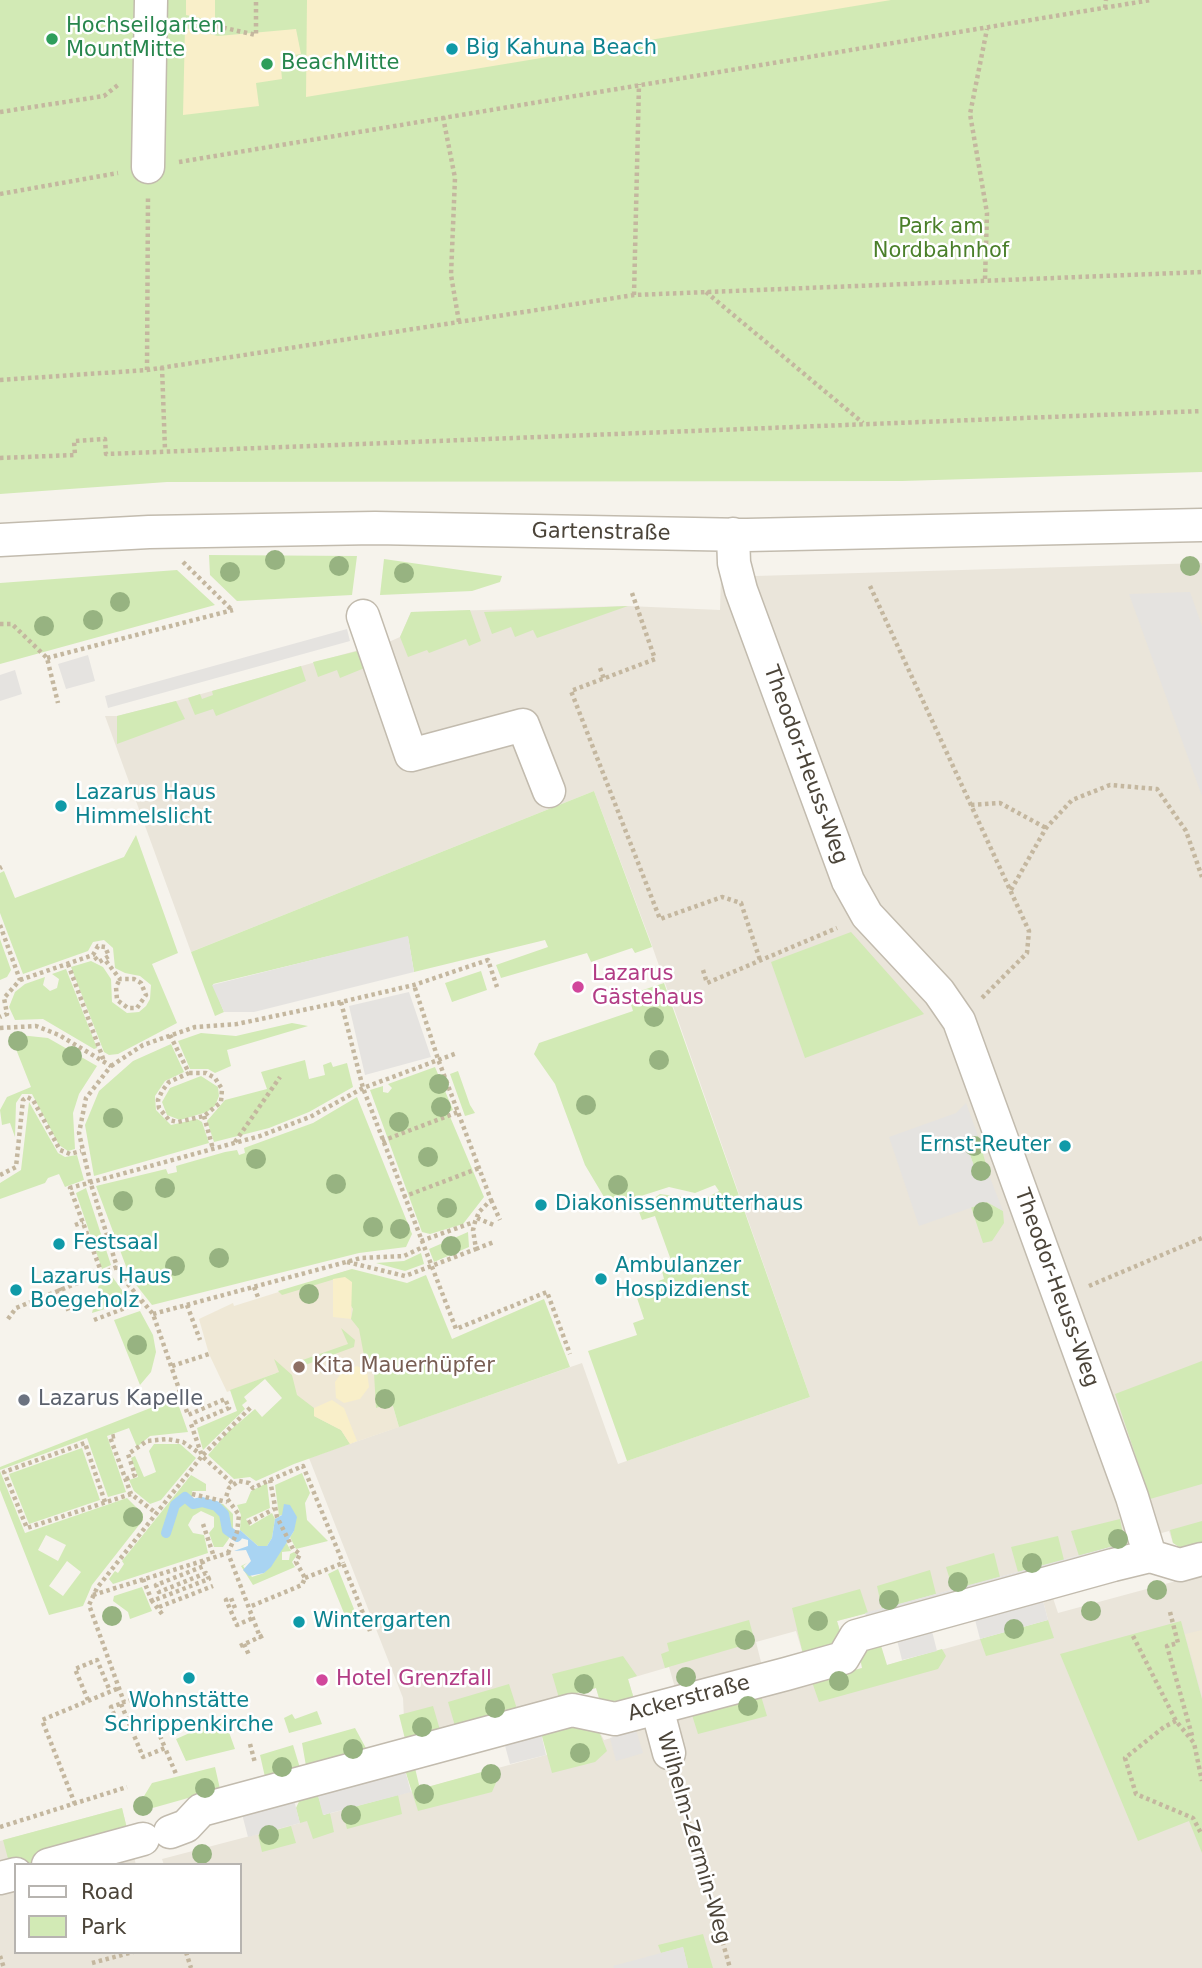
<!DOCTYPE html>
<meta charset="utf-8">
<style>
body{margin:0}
#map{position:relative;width:1202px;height:1968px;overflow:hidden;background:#f6f3ec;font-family:"DejaVu Sans",sans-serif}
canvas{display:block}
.legend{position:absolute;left:14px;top:1863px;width:228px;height:91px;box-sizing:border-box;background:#fff;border:2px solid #b7b4b0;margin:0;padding:9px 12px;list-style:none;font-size:21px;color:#4b4439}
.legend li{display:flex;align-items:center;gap:14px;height:35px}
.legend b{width:35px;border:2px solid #b7b4b0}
</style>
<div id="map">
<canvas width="1202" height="1968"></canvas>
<ul class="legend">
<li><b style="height:9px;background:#fff"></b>Road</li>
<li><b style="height:19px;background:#d2eab5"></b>Park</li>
</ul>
</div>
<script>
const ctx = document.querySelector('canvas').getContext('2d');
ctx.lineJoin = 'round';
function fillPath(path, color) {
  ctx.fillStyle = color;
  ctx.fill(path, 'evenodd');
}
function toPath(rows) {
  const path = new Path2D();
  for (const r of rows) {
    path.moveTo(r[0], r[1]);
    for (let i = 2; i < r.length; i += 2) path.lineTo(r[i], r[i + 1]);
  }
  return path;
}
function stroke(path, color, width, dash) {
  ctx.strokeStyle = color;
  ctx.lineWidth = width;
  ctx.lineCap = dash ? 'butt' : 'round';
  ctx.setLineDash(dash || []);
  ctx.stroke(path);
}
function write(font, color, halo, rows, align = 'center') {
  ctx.font = font + ' "DejaVu Sans",sans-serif';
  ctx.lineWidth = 5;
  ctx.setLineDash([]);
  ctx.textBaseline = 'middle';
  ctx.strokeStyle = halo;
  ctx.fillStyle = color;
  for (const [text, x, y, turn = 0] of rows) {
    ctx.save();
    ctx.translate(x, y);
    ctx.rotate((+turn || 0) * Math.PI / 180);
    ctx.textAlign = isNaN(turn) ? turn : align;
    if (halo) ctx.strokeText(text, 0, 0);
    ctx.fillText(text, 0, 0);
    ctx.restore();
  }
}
fillPath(toPath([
 [1202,563,1202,1546,1173,1543,1169,1531,837,1621,840,1631,803,1654,796,1631,756,1642,762,1666,676,1691,669,1667,628,1679,634,1699,599,1698,596,1688,405,1739,403,1698,309,1458,582,1363,618,1464,810,1397,650,940,594,791,191,952,105,716,117,716,176,701,391,641,400,637,411,612,628,606,720,610,721,577],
 [1202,1574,1202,1968,0,1968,0,1841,122,1808,136,1865,16,1865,16,1952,240,1952,240,1865,164,1865,162,1859,300,1823,296,1808,324,1815,546,1755,598,1729,604,1740,862,1668,887,1665,1048,1620,1042,1597,1052,1595,1058,1613]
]), '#eae5da');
fillPath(toPath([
 [352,1269,399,1427,309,1458,276,1373,227,1392,209,1354,199,1319,233,1303,234,1306],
 [1202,1630,1202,1695,1185,1634]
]), '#efe8d6');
fillPath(toPath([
 [0,0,1202,0,1202,472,902,481,167,482,0,494],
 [209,555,357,556,352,595,237,601,210,575],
 [384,559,502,576,500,582,472,591,380,595],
 [177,570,215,605,0,664,0,583],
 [628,606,537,638,533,630,515,637,511,627,492,634,484,612],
 [470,610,481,641,469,646,466,639,429,653,427,650,408,657,400,637,411,612],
 [362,650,367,667,340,678,337,670,318,677,313,662],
 [301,666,306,681,216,716,213,709,195,715,188,698,200,694,202,699,213,695,212,691],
 [176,701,185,719,117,744,117,716],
 [594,791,652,947,635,953,632,948,591,962,587,953,501,978,496,965,548,947,545,940,414,972,408,937,213,984,224,1012,215,1016,191,952],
 [136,835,178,953,152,964,177,1023,118,1054,109,1055,104,1052,71,967,91,961,103,967,111,979,112,1002,127,1013,139,1012,146,1006,150,999,151,985,140,976,125,973,115,968,113,948,104,940,93,942,88,951,23,974,0,913,0,873,4,871,15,898,124,857],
 [851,932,924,1014,805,1058,771,962],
 [0,939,11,970,7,977,0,980],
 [66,969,97,1048,94,1049,43,1019,15,1020,9,1007,15,992,25,984,45,977,43,985,50,991,57,988,59,979,52,974],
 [481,971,487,990,452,1002,445,983],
 [664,983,810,1397,627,1461,588,1351,637,1335,633,1323,644,1319,636,1295,643,1293,641,1287,664,1279,661,1267,672,1263,655,1216,642,1220,638,1209,660,1194,703,1200,719,1191,715,1185,695,1193,669,1187,619,1203,607,1202,585,1165,555,1084,534,1054,539,1043,633,1011,628,995],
 [292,1023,308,1026,227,1050,231,1066,215,1073,208,1069,190,1069,178,1041,201,1033,236,1036],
 [10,1034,48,1038,97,1066,79,1094,73,1113,75,1149,68,1151,59,1145,32,1094,22,1094,16,1103,15,1137,10,1123,2,1125,0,1110,7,1097,31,1087],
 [171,1044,184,1072,165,1081,155,1096,156,1110,171,1125,197,1119,202,1122,209,1143,94,1176,85,1125,99,1091,133,1061],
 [305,1060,309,1079,325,1075,323,1065,331,1062,333,1067,347,1063,353,1087,309,1112,269,1128,214,1142,207,1121,225,1100,267,1089,261,1072],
 [435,1067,453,1110,448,1112,484,1197,463,1224,430,1234,422,1232,370,1090,383,1086,383,1092,388,1093,392,1088,388,1084],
 [458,1071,470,1105,475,1113,465,1116,450,1074],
 [201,1076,218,1087,219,1096,215,1106,207,1112,180,1120,167,1115,162,1102,170,1088],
 [357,1097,412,1234,406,1247,359,1253,152,1305,130,1277,96,1186,166,1169,168,1174,177,1172,176,1166,225,1152,237,1150,239,1155,245,1153,244,1148,313,1123],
 [29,1102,58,1153,65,1157,77,1155,84,1180,65,1187,59,1174,48,1178,45,1183,0,1199,0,1183,21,1170],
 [978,1136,989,1175,978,1178,965,1140],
 [86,1188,111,1265,102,1269,76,1193],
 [987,1202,1003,1211,1004,1223,992,1241,983,1243,971,1207],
 [468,1232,469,1247,434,1262,429,1249],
 [421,1253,424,1264,405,1271,376,1263,404,1261],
 [352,1269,407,1283,426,1275,452,1339,544,1299,570,1367,399,1427,392,1403,376,1408,374,1373,365,1361,359,1329,351,1319,353,1309,335,1279,282,1295,278,1291],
 [111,1275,130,1301,92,1313,99,1284],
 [140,1311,153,1335,156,1352,151,1372,140,1385,114,1320],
 [341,1328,355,1340,354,1347,297,1368,297,1362,348,1344],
 [274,1359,292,1375,297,1395,314,1408,314,1416,341,1430,350,1444,294,1464,256,1481,250,1477,234,1479,208,1455,228,1432,255,1409,262,1417,282,1398,265,1379,244,1397,247,1401,242,1405,245,1409,203,1450,197,1428,237,1411,230,1390,279,1372],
 [1202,1361,1202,1484,1150,1499,1115,1394],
 [176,1398,188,1432,150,1436,137,1447,129,1428,107,1436,126,1492,108,1497,87,1438,0,1470,0,1467],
 [154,1444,180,1444,196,1458,161,1500,150,1504,134,1491,129,1480,138,1477,131,1458,135,1456,144,1477,156,1472,149,1451],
 [82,1448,100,1500,29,1524,9,1474],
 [0,1471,25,1533,127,1498,143,1514,143,1520,92,1585,83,1606,49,1615,0,1490],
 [46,1535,66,1545,58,1561,38,1550],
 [67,1561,81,1572,63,1596,49,1586],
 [302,1473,310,1493,305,1503,307,1520,328,1541,296,1549,290,1537,294,1531,282,1515,279,1516,275,1485],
 [191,1475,206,1484,206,1491,192,1491,192,1499,223,1504,233,1514,233,1531,228,1540,223,1547,214,1547,209,1533,214,1527,214,1517,201,1511,193,1516,188,1525,193,1533,204,1535,208,1553,113,1584,109,1579,115,1571,118,1573,124,1564,122,1561],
 [267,1483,270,1508,246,1519,250,1526,272,1513,275,1519,272,1538,267,1546,258,1546,240,1530,241,1515,237,1505,246,1503,251,1491],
 [1120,1519,1125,1543,1079,1556,1071,1531],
 [1202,1521,1202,1546,1185,1551,1173,1543,1170,1530],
 [1058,1536,1064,1560,1018,1572,1011,1547],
 [286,1542,291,1551,282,1552,282,1560,289,1560,290,1554,294,1552,297,1555,292,1562,295,1567,253,1585,241,1566,247,1563,243,1566,252,1577,264,1573],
 [994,1553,1000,1577,953,1590,946,1567],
 [338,1569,356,1614,346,1618,328,1574],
 [930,1570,936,1594,882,1609,877,1586],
 [142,1587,152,1611,130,1619,128,1612,113,1601,114,1596],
 [860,1589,868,1613,837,1621,840,1631,832,1647,803,1654,792,1608],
 [749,1620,755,1642,665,1668,661,1654,669,1651,667,1643],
 [1048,1620,1054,1638,986,1656,980,1639],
 [1181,1621,1202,1699,1202,1853,1189,1821,1138,1841,1060,1654],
 [879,1639,887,1665,942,1649,946,1656,938,1669,819,1702,812,1682,862,1668,860,1658,871,1642],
 [623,1656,637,1676,628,1679,634,1699,611,1704,599,1698,596,1688,559,1698,552,1674],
 [509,1684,517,1709,455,1726,448,1702],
 [761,1696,767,1716,698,1734,692,1715],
 [433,1706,440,1730,405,1739,399,1715],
 [317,1711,322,1724,289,1733,284,1718,292,1714,295,1719],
 [224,1718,235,1749,186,1761,176,1739],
 [577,1723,598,1729,607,1751,595,1762,552,1773,541,1733],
 [355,1728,367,1750,306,1766,302,1743],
 [293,1745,300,1768,265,1777,260,1755],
 [215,1767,220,1789,142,1811,141,1801,152,1783],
 [415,1768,420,1789,496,1768,498,1778,492,1792,418,1811,405,1770],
 [317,1792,324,1815,330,1813,334,1832,313,1839,307,1821,300,1823,296,1808,301,1797],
 [398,1795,402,1814,347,1829,342,1810],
 [122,1808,132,1849,74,1865,16,1865,14,1881,3,1840],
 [291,1826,296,1843,262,1852,258,1835],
 [703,1934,713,1968,688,1968,683,1947,661,1953,658,1945]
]), '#d2eab5');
fillPath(toPath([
 [186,0,215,0,215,21,186,15],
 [307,0,891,0,306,97],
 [185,28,218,36,296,29,301,54,280,57,282,79,256,83,259,106,183,115],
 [345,1277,352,1282,351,1319,333,1317,333,1279],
 [357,1366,367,1371,369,1387,360,1399,344,1403,336,1398,335,1382,342,1372],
 [332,1400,344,1408,357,1441,350,1444,341,1430,314,1416,314,1408]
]), '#f9efc9');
fillPath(toPath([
 [1190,592,1202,626,1202,796,1129,594],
 [347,629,350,641,108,708,105,696],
 [88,655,95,681,66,689,58,664],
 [15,670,22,694,0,701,0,675],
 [408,936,414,972,254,1012,224,1012,212,985],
 [409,992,431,1057,365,1075,349,1006],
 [966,1103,978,1136,965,1140,978,1178,989,1175,1003,1211,987,1202,919,1226,889,1137,956,1113],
 [1125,1543,1127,1553,868,1622,865,1613],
 [1042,1597,1048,1620,980,1639,974,1616],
 [931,1627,937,1651,902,1660,896,1636],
 [636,1730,643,1753,616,1761,610,1738],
 [541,1733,546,1755,510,1764,504,1742],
 [405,1770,411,1792,323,1815,317,1792],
 [294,1800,300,1823,248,1837,242,1814],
 [683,1947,688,1968,614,1968,613,1966]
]), '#e5e3e0');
fillPath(toPath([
 [284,1504,290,1505,297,1517,294,1531,271,1567,264,1573,249,1576,243,1570,251,1561,246,1550,234,1551,248,1546,248,1540,237,1537,240,1530,258,1546,267,1546,272,1538,275,1519,282,1515]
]), '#a9d4f2');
stroke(toPath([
 [166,1533,175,1505,185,1497,193,1504,202,1502,216,1506,224,1514,227,1530,237,1537]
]), '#a9d4f2', 10);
const minor = toPath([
 [148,167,151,0],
 [733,534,734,563,741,590,848,881,867,915,939,992,959,1021,1132,1497,1150,1556],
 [0,540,149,532,375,528,747,535,1202,525],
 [363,616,411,755,523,725,549,791],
 [657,1708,669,1753],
 [170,1832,186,1826,201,1810,572,1710,615,1719,786,1674,843,1658,856,1636,1113,1565,1150,1556,1180,1565,1202,1559],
 [48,1865,143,1839],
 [0,1878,16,1874]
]);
stroke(minor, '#c2bbae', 35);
stroke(toPath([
 [1105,8,1106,0],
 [182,22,194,21,256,35,256,0],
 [0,112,104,96,118,85],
 [443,117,455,178,451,275,459,322],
 [179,162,1151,0],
 [0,194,118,173],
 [985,279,987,213,970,114,987,29],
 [706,292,863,423],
 [634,295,639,84],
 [162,367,165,450],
 [147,370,148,196],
 [0,380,147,370,634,295,1202,272],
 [0,458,75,455,74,441,105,439,106,454,1202,411],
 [183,562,232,610],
 [870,586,1029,931,1027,953,980,1000],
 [632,593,655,659,571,691,660,919,722,897,741,903,760,960],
 [0,624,12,624,47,658,58,703],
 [47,658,233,610],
 [600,668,604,679],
 [971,805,1000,803,1046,828],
 [0,868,2,867],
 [1011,890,1046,828,1072,800,1110,785,1157,789,1186,831,1202,877],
 [0,925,20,980,4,998,7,1014,0,1017],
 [106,961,120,979,134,979,141,983,146,995,137,1008,128,1008,117,1000,116,987,120,979],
 [68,964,104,1061],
 [703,970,707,983,837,928],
 [20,980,93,955,98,946,105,947,109,956,99,962,93,955],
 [341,1002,363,1088,456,1329,547,1292,570,1354],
 [0,1028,36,1026,59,1035,111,1066,86,1098,79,1133,90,1181,117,1267,122,1277,153,1314,188,1415,225,1399,229,1408,191,1424,202,1456,97,1588,89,1605,124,1702,134,1699],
 [170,1035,189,1073,169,1082,162,1091,158,1100,159,1108,169,1120,178,1122,204,1116,221,1102,222,1089,215,1078,206,1073,189,1073],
 [111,1066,143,1045,195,1027,237,1024,341,1002,414,985,488,960,497,987],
 [204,1116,213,1149],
 [382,1141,458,1112],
 [235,1142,280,1077],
 [0,1175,16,1167,23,1100,27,1097,33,1100,60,1150,70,1154,81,1151],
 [403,1197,479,1168],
 [491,1200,500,1220],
 [477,1218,496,1226],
 [75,1225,83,1222],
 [421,1241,474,1222],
 [476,1249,494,1242],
 [347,1262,405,1276,476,1249,473,1230,475,1222,479,1212,491,1200,438,1059,414,985],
 [102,1274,70,1188,260,1136,310,1117,363,1088,457,1053],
 [54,1275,69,1312],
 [1089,1286,1202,1238],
 [254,1287,258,1297],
 [187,1305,200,1340],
 [153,1314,361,1258,404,1256,423,1247],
 [8,1319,16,1308,117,1267],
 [94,1320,141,1302],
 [172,1366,209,1354],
 [115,1436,110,1437,131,1494],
 [126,1479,135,1475,128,1454,147,1441,167,1439,183,1442,199,1453],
 [270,1480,303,1466,343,1563],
 [232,1483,202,1456,252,1406],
 [192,1494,227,1502],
 [105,1502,85,1443,4,1472,27,1528,131,1494,156,1513],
 [248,1523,274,1509],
 [203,1524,214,1557],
 [228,1553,237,1532,239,1515,226,1497,229,1488,239,1481,249,1483,253,1488,270,1480,277,1517,293,1549,300,1554,296,1562,305,1578,302,1585,249,1607],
 [305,1578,343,1563,370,1631],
 [143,1579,152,1601],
 [93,1595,228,1553,260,1637,264,1635],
 [159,1607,213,1586],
 [235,1608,231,1598,226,1600,237,1625,253,1618],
 [1170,1612,1178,1643,1167,1646,1193,1739],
 [162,1614,152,1601,209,1579,206,1573,159,1592,156,1585,204,1566,202,1561],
 [1133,1636,1176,1721,1194,1743,1202,1781],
 [244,1644,249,1655],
 [240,1646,260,1637],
 [88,1700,75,1669,97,1660,110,1691],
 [121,1704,143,1757,165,1748,176,1774],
 [111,1719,115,1717,111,1707,123,1703],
 [1176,1721,1164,1727,1125,1758,1136,1794,1193,1818,1202,1835],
 [160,1736,165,1748],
 [250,1744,255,1763],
 [677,1780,730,1968],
 [75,1804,42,1720,119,1688],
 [0,1827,127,1787],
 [186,1952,191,1968],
 [0,1956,4,1968],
 [92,1963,133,1952]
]), '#c4b79f', 4.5, [3.5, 3.5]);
stroke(minor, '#fff', 32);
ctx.fillStyle = '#97b381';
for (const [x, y] of [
 [275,560],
 [339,566],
 [1190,566],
 [230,572],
 [404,573],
 [120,602],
 [93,620],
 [44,626],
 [654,1017],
 [18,1041],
 [72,1056],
 [659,1060],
 [439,1084],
 [586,1105],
 [441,1107],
 [113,1118],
 [399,1122],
 [974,1146],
 [428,1157],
 [256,1159],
 [981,1171],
 [336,1184],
 [618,1185],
 [165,1188],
 [123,1201],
 [447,1208],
 [983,1212],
 [373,1227],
 [400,1229],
 [451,1246],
 [219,1258],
 [175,1266],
 [309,1294],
 [137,1345],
 [385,1399],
 [133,1517],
 [1118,1539],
 [1032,1563],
 [958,1582],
 [1157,1590],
 [889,1600],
 [1091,1611],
 [112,1616],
 [818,1621],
 [1014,1629],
 [745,1640],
 [686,1677],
 [839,1681],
 [584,1684],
 [748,1706],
 [495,1708],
 [422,1727],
 [353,1749],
 [580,1753],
 [282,1767],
 [491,1774],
 [205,1788],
 [424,1794],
 [143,1806],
 [351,1815],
 [269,1835],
 [202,1854]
]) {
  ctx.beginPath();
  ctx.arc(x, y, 10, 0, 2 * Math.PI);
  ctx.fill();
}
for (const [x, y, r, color] of [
 [52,39,7,"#2e9e5b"],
 [452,49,7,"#0f9aa8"],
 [267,64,7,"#2e9e5b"],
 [61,806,7,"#0f9aa8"],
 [578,987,7,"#d1479c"],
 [1065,1146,7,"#0f9aa8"],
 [541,1205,7,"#0f9aa8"],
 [59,1244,7,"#0f9aa8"],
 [601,1279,7,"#0f9aa8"],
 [16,1290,7,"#0f9aa8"],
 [299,1367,7,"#8d6e63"],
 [24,1400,7,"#6b7280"],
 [299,1622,7,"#0f9aa8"],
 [189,1678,7,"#0f9aa8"],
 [322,1680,7,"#d1479c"]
]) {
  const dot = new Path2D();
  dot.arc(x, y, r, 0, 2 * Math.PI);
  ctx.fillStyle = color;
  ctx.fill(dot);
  stroke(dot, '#fff', 2.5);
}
write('21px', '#27864d', '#fff', [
 ["Hochseilgarten",66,27],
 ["MountMitte",66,51],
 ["BeachMitte",281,64]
], 'left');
write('21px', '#0d838f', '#fff', [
 ["Big Kahuna Beach",466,49],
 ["Lazarus Haus",75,794],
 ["Himmelslicht",75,818],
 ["Ernst-Reuter",1051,1146,"right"],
 ["Diakonissenmutterhaus",555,1205],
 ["Festsaal",73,1244],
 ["Ambulanzer",615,1267],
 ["Hospizdienst",615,1291],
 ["Lazarus Haus",30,1278],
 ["Boegeholz",30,1302],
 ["Wintergarten",313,1622],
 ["Wohnstätte",189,1702,"center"],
 ["Schrippenkirche",189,1726,"center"]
], 'left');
write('21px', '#4a7f2a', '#fff', [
 ["Park am",941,228],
 ["Nordbahnhof",941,252]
]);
write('21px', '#4b4439', '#fff', [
 ["Gartenstraße",601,533,1],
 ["Theodor-Heuss-Weg",805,765,70],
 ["Theodor-Heuss-Weg",1056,1288,70],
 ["Ackerstraße",689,1699,-15],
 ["Wilhelm-Zermin-Weg",693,1838,74]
]);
write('21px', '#b23c85', '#fff', [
 ["Lazarus",592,975],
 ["Gästehaus",592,999],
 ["Hotel Grenzfall",336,1680]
], 'left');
write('21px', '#785e54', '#fff', [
 ["Kita Mauerhüpfer",313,1367]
], 'left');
write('21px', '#5b616d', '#fff', [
 ["Lazarus Kapelle",38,1400]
], 'left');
</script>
